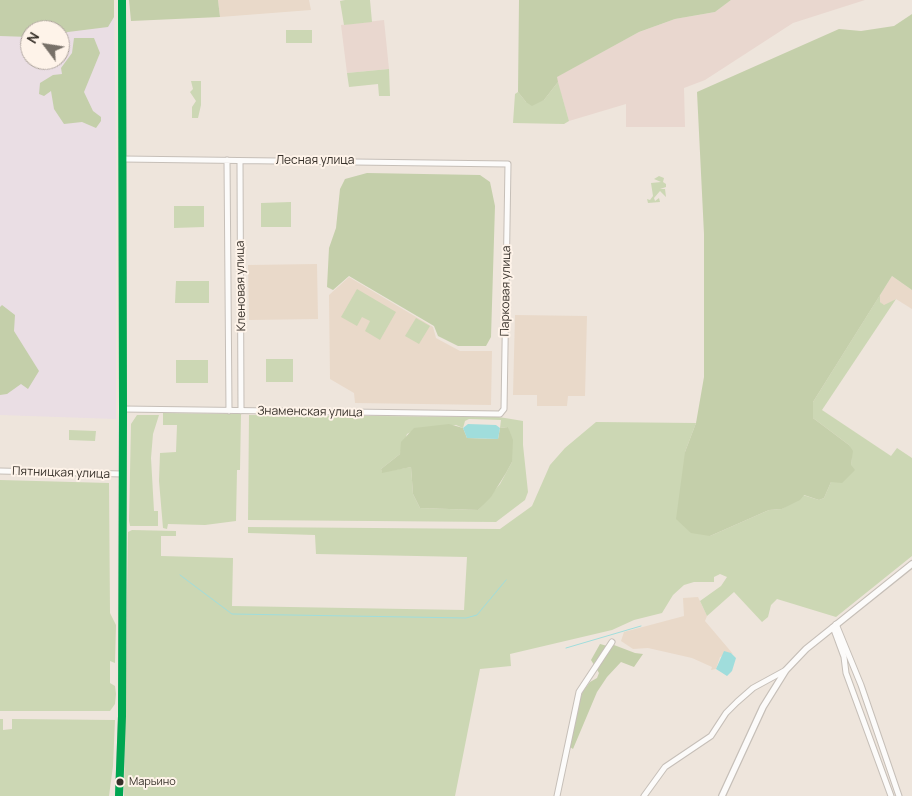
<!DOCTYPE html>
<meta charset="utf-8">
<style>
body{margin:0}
#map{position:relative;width:912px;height:796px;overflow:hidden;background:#eee5dc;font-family:Manrope,sans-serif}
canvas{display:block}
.north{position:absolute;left:20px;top:20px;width:50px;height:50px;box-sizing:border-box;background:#fef3e9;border:1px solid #aea59d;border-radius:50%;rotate:301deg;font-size:14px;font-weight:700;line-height:20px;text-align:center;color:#37312a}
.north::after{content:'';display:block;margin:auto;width:18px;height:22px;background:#777068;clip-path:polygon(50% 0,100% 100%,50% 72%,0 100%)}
</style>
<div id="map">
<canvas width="912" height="796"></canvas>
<div class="north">N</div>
</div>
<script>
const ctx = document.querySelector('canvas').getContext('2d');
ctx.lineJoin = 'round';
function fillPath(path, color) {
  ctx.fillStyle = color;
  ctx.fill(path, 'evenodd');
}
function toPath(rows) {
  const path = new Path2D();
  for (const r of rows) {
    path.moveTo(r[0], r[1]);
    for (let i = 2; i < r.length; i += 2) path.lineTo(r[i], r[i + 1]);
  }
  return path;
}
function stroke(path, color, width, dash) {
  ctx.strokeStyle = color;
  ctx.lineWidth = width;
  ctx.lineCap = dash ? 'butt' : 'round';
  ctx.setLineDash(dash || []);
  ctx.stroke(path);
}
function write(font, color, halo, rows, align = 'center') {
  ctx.font = font + ' Manrope,sans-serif';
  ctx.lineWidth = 4;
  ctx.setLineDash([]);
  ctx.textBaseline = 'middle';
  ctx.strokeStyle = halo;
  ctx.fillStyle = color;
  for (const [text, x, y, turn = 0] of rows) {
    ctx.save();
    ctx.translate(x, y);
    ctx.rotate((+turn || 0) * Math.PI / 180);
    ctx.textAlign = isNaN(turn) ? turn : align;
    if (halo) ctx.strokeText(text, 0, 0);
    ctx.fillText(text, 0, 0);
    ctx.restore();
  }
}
fillPath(toPath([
 [218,0,309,0,311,10,220,17],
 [317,264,318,319,249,320,248,265],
 [892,276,912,290,912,309,896,299,884,306,880,302,880,295],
 [349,277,433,327,436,338,460,351,492,351,491,405,355,403,354,393,330,379,329,295],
 [515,315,587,316,585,396,568,396,567,406,537,406,537,395,513,395],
 [698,597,707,616,705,621,733,654,731,653,720,657,716,669,711,670,712,667,692,658,648,648,633,649,621,641,624,632,684,616,683,598]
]), '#e9d9c9');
fillPath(toPath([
 [731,0,865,0,793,23,705,80,684,88,685,127,626,127,626,104,569,121,556,77,639,32,675,19,715,12],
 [384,20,389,69,347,73,341,25]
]), '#e9d7cf');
fillPath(toPath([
 [0,0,114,0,116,167,116,419,0,415],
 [30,30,60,30,60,60,30,60]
]), '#eadee4');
fillPath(toPath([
 [345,0,370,0,372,22,344,25,340,1],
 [286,30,312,30,312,43,286,43],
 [389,69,390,96,379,96,378,84,349,87,347,73],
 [191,81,201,81,201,105,198,118,192,118,192,107,196,101,190,92,193,89],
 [558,82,569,121,564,124,513,123,515,94,518,92,526,102,544,100],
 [659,176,664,178,663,182,666,184,666,187,660,189,665,189,666,197,660,191,654,198,655,201,659,198,660,202,648,203,647,199,650,200,653,196,651,183,661,182,654,179],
 [291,202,291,227,261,227,261,203],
 [174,206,204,206,204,227,174,228],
 [176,281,209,281,209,303,175,303],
 [357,289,396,312,380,340,365,331,370,321,362,317,357,326,341,317],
 [880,295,880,302,884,305,896,299,822,410,891,456,897,448,912,458,912,556,836,617,777,599,771,605,768,617,762,622,734,592,707,616,700,601,721,586,727,577,720,574,714,577,714,582,694,582,684,585,673,595,662,613,634,620,612,630,510,654,511,666,480,669,455,796,124,796,128,532,132,530,176,531,176,536,161,536,161,556,233,558,232,606,464,610,467,557,316,554,315,535,248,533,248,527,500,529,532,506,550,465,565,448,596,422,696,423,685,452,710,536,769,510,782,509,803,495,819,500,824,498,831,482,851,465,852,455,849,445,813,418,813,402],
 [416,318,430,326,419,344,405,336],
 [266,359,293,359,293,382,266,382],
 [176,360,208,360,208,383,176,383],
 [163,413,241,414,240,470,237,470,236,521,205,525,168,524,167,529,163,528,159,481,160,453,176,452,177,425,163,425],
 [137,415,159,415,153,434,151,458,154,511,158,511,158,526,130,526,129,521,131,424],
 [249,415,499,417,523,421,523,445,528,492,525,500,496,522,248,520],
 [469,419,501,420,500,428,508,427,512,462,500,484,478,510,420,508,413,494,411,467,382,472,381,469,400,454,407,434,413,431,456,425,463,428,465,421],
 [69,430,96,431,95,441,69,440],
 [0,480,109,483,110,613,116,625,115,663,110,661,110,683,115,686,116,694,115,704,110,711,0,711],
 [0,719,3,719,3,730,12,729,12,719,115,720,113,766,109,796,0,796]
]), '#ccd7b4');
fillPath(toPath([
 [0,0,114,0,114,17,108,27,60,33,60,30,30,30,30,37,0,36],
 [129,0,218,0,220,17,131,21],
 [519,0,731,0,715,12,675,19,639,32,557,77,558,82,544,100,532,106,526,102,518,92],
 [912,14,912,290,892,276,813,402,813,418,849,445,853,451,851,465,855,470,842,483,831,482,824,498,819,500,804,495,800,500,782,509,769,510,710,536,691,533,676,519,685,452,696,423,704,377,704,234,697,92,839,29,861,31,894,26],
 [74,38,94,38,100,53,84,92,93,111,101,117,101,121,96,128,82,122,64,124,54,109,51,91,44,96,39,94,40,83,53,75,62,74,61,68,72,53],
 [367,173,480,175,490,182,495,206,491,337,486,346,458,346,438,336,434,326,349,276,333,290,327,287,329,248,336,228,340,189,345,179],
 [2,305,15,315,14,331,39,371,28,389,21,384,7,394,0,395,0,307],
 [449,424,463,428,467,438,498,439,500,428,508,427,513,440,512,462,506,473,491,497,478,510,420,508,413,494,411,467,382,473,381,469,400,454,401,442,414,428],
 [600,644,611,647,614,645,635,653,643,654,634,667,621,662,607,677,597,692,573,749,570,747,578,705,583,691,590,682,597,678,599,673,591,660]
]), '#c4cfaa');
fillPath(toPath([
 [468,424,496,425,500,428,498,439,467,438,463,428],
 [724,651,731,653,736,658,732,671,727,676,716,669]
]), '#a0dddc');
stroke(toPath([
 [180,575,232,614,466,618,477,615,506,580],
 [566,648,641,626]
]), '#a0dddc', 1);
const minor = toPath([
 [123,159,508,164,504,409,500,414,123,409],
 [227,160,229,411],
 [240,161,241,411],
 [0,471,122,474],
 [836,624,861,685,899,796],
 [833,627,844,657,846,673,891,796],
 [557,796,579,692,612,642],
 [644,796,665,767,711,736,726,713,737,702,753,688,786,670]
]);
const tertiary = toPath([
 [119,796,122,716,123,409,122,0],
 [722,796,763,707,786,670,806,649,912,564]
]);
stroke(minor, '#c6bfb8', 7);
stroke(tertiary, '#c6bfb8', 8);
stroke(minor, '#fcfbfa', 5);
stroke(tertiary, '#fcfbfa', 5.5);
stroke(toPath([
 [119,796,122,716,123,409,122,0]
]), '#00a651', 8);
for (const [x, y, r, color] of [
 [120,782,4.5,"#37312a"]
]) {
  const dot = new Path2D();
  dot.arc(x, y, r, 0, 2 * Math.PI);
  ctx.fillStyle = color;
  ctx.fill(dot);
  stroke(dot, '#fef3e9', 2);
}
write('11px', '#37312a', '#fef3e9', [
 ["Марьино",129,782]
], 'left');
write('12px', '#37312a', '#fef3e9', [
 ["Лесная улица",315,161],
 ["Кленовая улица",241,286,-91],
 ["Парковая улица",506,291,-89],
 ["Знаменская улица",310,412,1],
 ["Пятницкая улица",61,473,2]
]);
</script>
